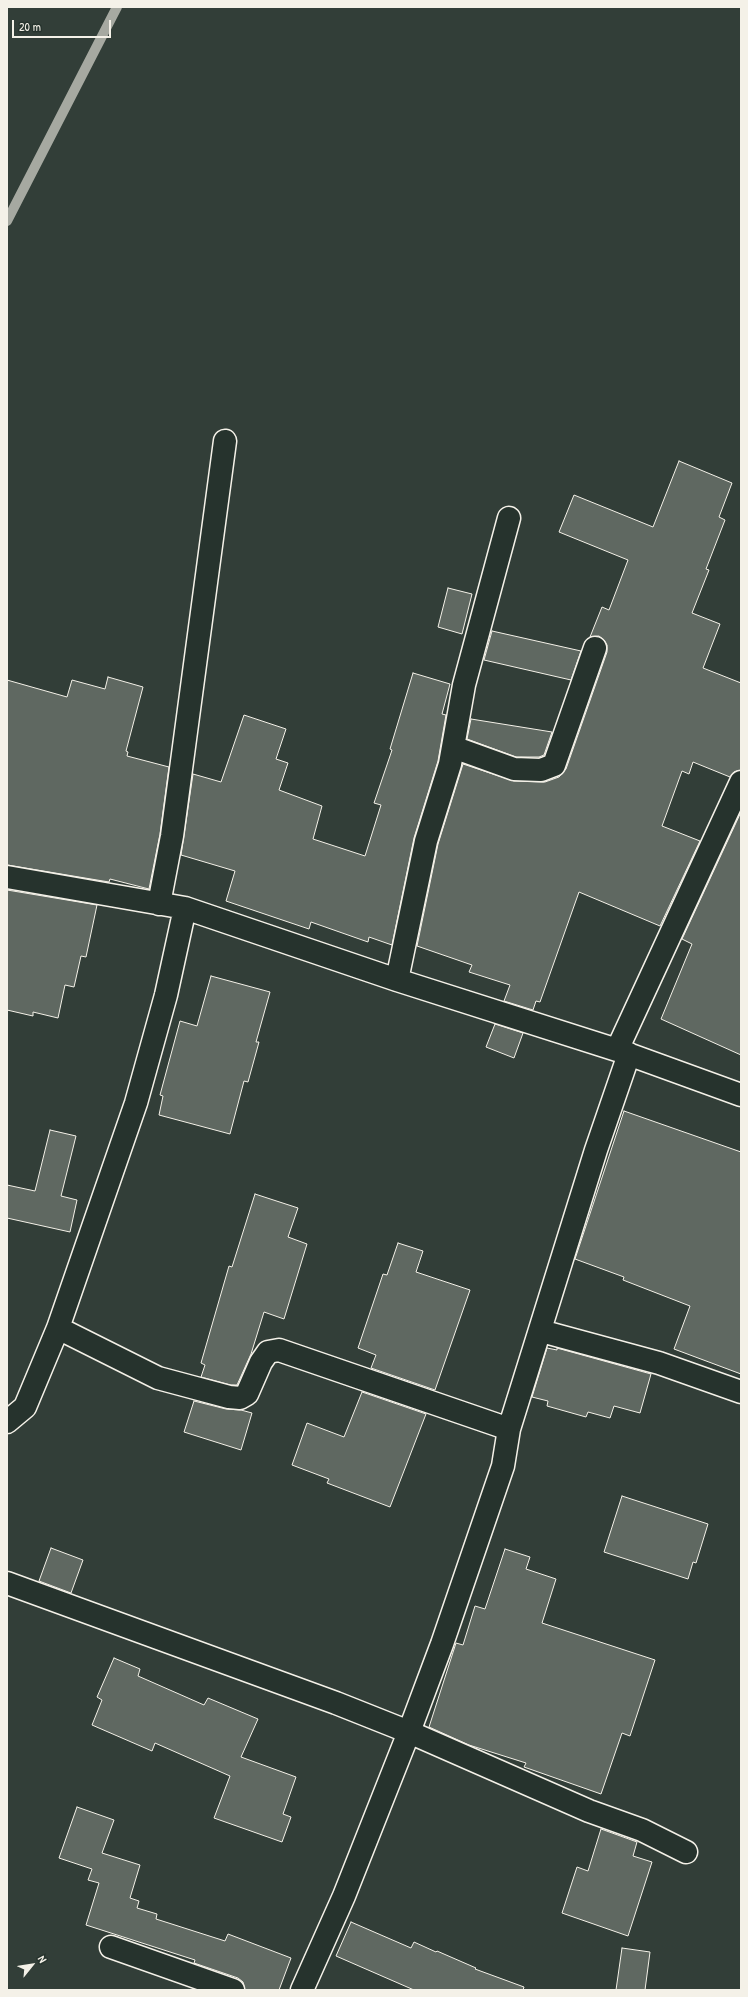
<!DOCTYPE html>
<style>
body{margin:0}
#map{position:relative;width:748px;height:1997px;overflow:hidden;background:#323e38;font-family:"Patrick Hand",sans-serif}
canvas{display:block}
.frame{position:absolute;inset:0;border:8px solid #f4f1e8;pointer-events:none}
.north{position:absolute;left:12px;top:1945px;width:40px;height:40px;-webkit-text-stroke:3px #26332d;paint-order:stroke;rotate:60deg;font-size:11px;font-weight:700;line-height:16px;text-align:center;color:#f4f1e8}
.north::after{content:'';display:block;margin:auto;width:14px;height:18px;background:#f4f1e8;clip-path:polygon(50% 0,100% 100%,50% 72%,0 100%)}
.scale{position:absolute;left:12px;top:20px;width:99px;height:18px;box-sizing:border-box;border:2px solid #f4f1e8;border-top:0;padding-left:5px;font-size:12px;line-height:14px;white-space:nowrap;color:#f4f1e8;-webkit-text-stroke:3px #26332d;paint-order:stroke}
</style>
<div id="map">
<canvas width="748" height="1997"></canvas>
<div class="frame"></div>
<div class="north">N</div>
<div class="scale">20 m</div>
</div>
<script>
const ctx = document.querySelector('canvas').getContext('2d');
ctx.lineJoin = 'round';
function toPath(rows) {
  const path = new Path2D();
  for (const r of rows) {
    path.moveTo(r[0], r[1]);
    for (let i = 2; i < r.length; i += 2) path.lineTo(r[i], r[i + 1]);
  }
  return path;
}
function stroke(path, color, width, dash) {
  ctx.strokeStyle = color;
  ctx.lineWidth = width;
  ctx.lineCap = dash ? 'butt' : 'round';
  ctx.setLineDash(dash || []);
  ctx.stroke(path);
}
function fillPath(path, color) {
  ctx.fillStyle = color;
  ctx.fill(path, 'evenodd');
}
stroke(toPath([
 [7,221,117,7]
]), '#a6a9a1', 10);
const building = toPath([
 [679,461,732,483,719,517,725,520,706,569,709,570,692,613,720,624,703,668,741,683,741,770,734,772,730,777,693,762,689,774,682,771,662,826,700,841,660,926,579,892,540,1002,536,1001,533,1010,504,1001,510,985,469,972,472,965,417,946,438,844,463,764,514,781,545,782,559,777,566,769,607,652,607,645,604,640,599,636,590,637,602,607,609,610,628,560,559,532,574,495,653,527,679,461],
 [448,588,472,594,462,634,438,627,448,588],
 [492,631,581,651,571,680,484,660,492,631],
 [413,673,450,684,442,714,446,715,438,761,414,838,392,945,369,937,368,942,311,922,309,929,226,901,235,871,181,855,193,774,221,782,244,715,286,729,276,759,288,763,279,790,322,806,313,839,365,856,381,805,374,803,392,750,390,749,413,673],
 [108,677,143,687,126,751,128,752,127,756,169,767,160,834,149,889,110,879,109,882,7,865,7,680,67,697,72,680,105,689,108,677],
 [471,719,552,732,544,755,539,757,516,757,467,739,471,719],
 [741,812,741,1055,661,1019,692,944,682,939,741,812],
 [7,890,97,905,86,957,81,956,74,987,65,985,58,1018,33,1012,33,1016,7,1010,7,890],
 [211,976,270,992,256,1042,259,1042,248,1082,244,1081,230,1134,159,1115,163,1096,160,1095,180,1021,197,1026,211,976],
 [495,1024,523,1033,514,1058,486,1047,495,1024],
 [624,1111,741,1152,741,1374,674,1349,690,1306,623,1280,624,1277,575,1259,624,1111],
 [50,1130,76,1136,61,1196,77,1200,70,1232,7,1218,7,1185,35,1191,50,1130],
 [255,1194,298,1208,288,1237,307,1244,284,1319,264,1312,251,1354,237,1385,231,1385,201,1377,205,1365,201,1363,229,1266,232,1267,255,1194],
 [398,1243,423,1251,416,1272,470,1290,435,1390,371,1368,376,1355,358,1348,383,1274,387,1275,398,1243],
 [547,1348,557,1350,557,1348,651,1374,640,1413,614,1406,610,1418,588,1412,586,1417,547,1406,548,1401,532,1397,547,1348],
 [362,1392,426,1414,390,1507,327,1483,329,1479,292,1465,307,1423,344,1437,362,1392],
 [194,1401,226,1409,241,1410,252,1413,241,1450,184,1432,194,1401],
 [622,1496,708,1524,696,1563,693,1562,688,1579,604,1552,622,1496],
 [51,1548,83,1560,71,1593,39,1581,51,1548],
 [505,1549,530,1557,526,1569,556,1579,542,1623,655,1660,630,1736,622,1733,601,1794,524,1767,526,1763,469,1745,429,1727,456,1643,463,1645,475,1606,485,1609,505,1549],
 [114,1658,140,1669,138,1676,204,1705,208,1698,258,1719,241,1757,296,1777,283,1814,291,1817,282,1842,214,1818,230,1776,155,1743,152,1751,92,1725,102,1700,97,1697,114,1658],
 [77,1807,114,1820,102,1853,140,1865,130,1898,139,1901,137,1908,157,1914,156,1919,225,1941,228,1934,291,1958,279,1990,245,1990,243,1982,238,1978,194,1963,195,1960,86,1925,99,1883,88,1880,92,1869,59,1858,77,1807],
 [601,1829,637,1842,633,1856,652,1862,628,1936,562,1913,577,1867,588,1871,601,1829],
 [351,1922,411,1948,414,1942,436,1952,437,1951,476,1968,475,1969,524,1987,523,1990,414,1990,336,1956,351,1922],
 [622,1948,650,1952,645,1990,616,1990,622,1948]
]);
fillPath(building, '#5f6861');
stroke(building, '#f4f1e8', 1);
const minor = toPath([
 [453,747,514,769,541,770,554,765,595,648],
 [7,877,185,908,397,980,617,1050,741,1095],
 [159,904,172,836,225,441],
 [397,980,426,841,450,764,464,685,509,518],
 [617,1050,741,782],
 [58,1328,158,1378,229,1397,240,1398,247,1394,261,1362,268,1352,279,1350,509,1429],
 [541,1331,659,1363,741,1392],
 [7,1422,25,1407,58,1328,136,1103,166,995,185,908],
 [7,1583,336,1703,409,1732,589,1811,642,1830,686,1852],
 [111,1947,233,1990],
 [302,1990,344,1896,409,1732,442,1644,503,1466,509,1429,596,1150,629,1054]
]);
stroke(minor, '#f4f1e8', 25);
stroke(minor, '#26332d', 22);
</script>
